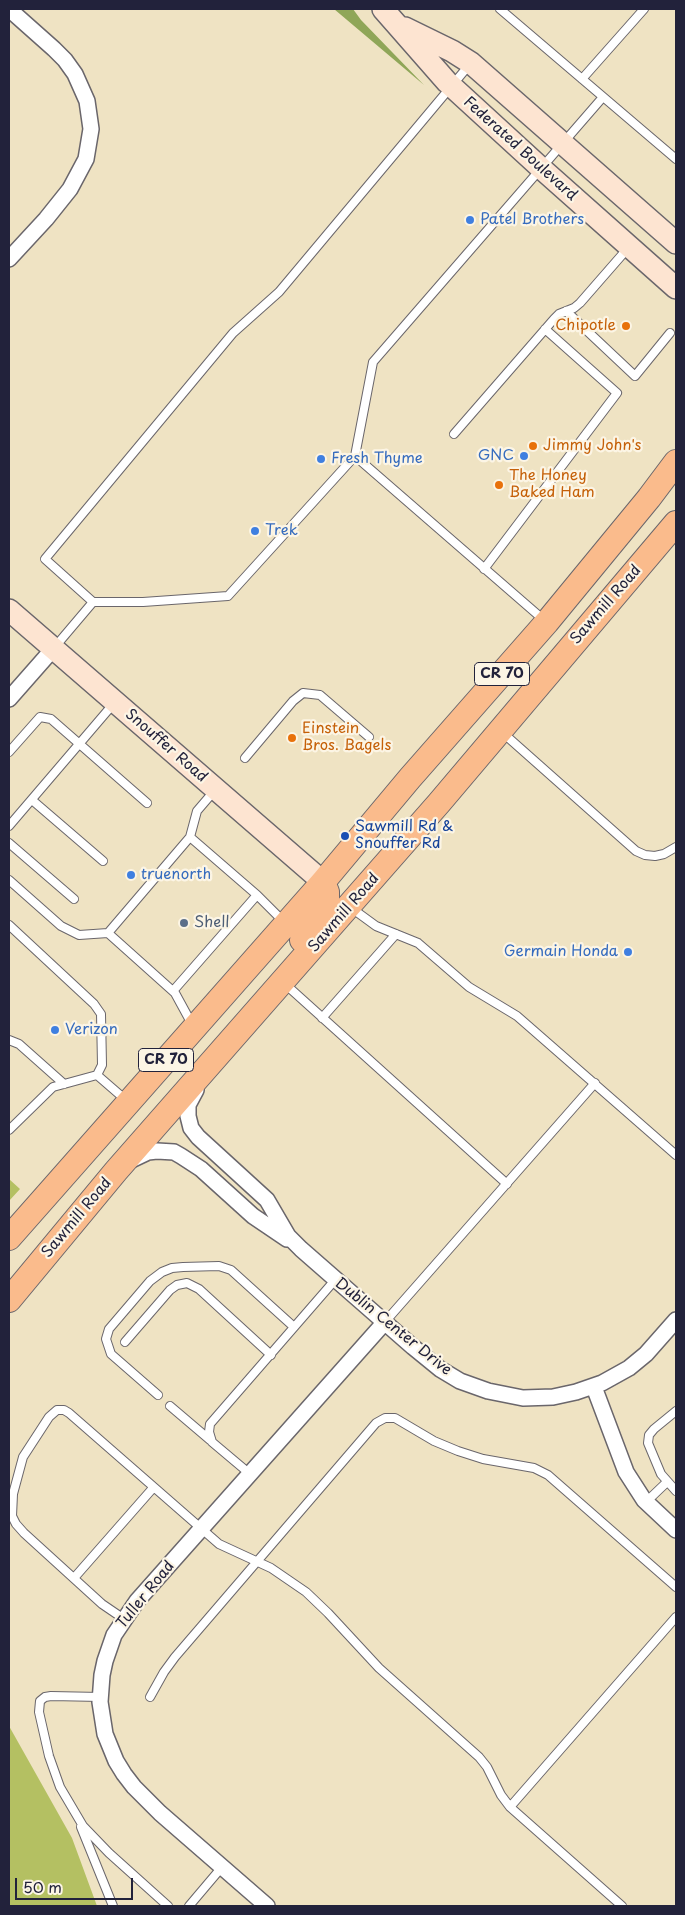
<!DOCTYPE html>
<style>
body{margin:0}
#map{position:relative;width:685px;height:1915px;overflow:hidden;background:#efe3c3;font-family:"Playpen Sans",sans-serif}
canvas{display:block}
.frame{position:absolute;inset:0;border:10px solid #22223b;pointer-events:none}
.scale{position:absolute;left:15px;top:1878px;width:118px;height:22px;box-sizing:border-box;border:2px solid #22223b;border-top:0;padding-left:6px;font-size:15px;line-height:18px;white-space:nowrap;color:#22223b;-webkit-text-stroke:4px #fcf5e5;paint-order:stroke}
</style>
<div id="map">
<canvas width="685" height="1915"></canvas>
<div class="frame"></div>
<div class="scale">50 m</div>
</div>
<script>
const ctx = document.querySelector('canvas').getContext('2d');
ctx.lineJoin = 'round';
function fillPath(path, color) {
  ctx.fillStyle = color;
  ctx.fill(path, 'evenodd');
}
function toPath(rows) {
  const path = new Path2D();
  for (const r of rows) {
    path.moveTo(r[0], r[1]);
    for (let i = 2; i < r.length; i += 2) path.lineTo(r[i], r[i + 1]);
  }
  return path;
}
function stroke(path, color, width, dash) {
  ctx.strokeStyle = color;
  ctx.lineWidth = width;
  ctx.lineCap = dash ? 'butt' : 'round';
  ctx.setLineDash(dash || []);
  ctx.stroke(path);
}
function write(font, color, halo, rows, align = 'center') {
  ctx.font = font + ' "Playpen Sans",sans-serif';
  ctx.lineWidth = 4.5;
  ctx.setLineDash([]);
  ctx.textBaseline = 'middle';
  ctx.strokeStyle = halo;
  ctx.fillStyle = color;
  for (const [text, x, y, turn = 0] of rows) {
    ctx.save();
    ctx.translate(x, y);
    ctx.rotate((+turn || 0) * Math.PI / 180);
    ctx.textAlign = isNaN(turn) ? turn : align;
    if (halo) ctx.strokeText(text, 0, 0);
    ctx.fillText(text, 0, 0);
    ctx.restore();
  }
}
fillPath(toPath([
 [9,1179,20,1189,9,1201],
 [9,1726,72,1838,97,1906,9,1906]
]), '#b4c062');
fillPath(toPath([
 [334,9,353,9,361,20,424,85]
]), '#8fa658');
const lane = toPath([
 [500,9,676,159],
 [582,79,644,9],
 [566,311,635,376,670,333],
 [454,434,554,319,559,314,574,308,580,303,628,248],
 [355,456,545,621],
 [484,569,617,393,545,329],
 [93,602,45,559,233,333,279,292,470,64],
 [54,648,93,602,143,602,228,596,355,456,373,362,603,97],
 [503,733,636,851,645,855,655,856,664,854,676,847],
 [9,752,40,717,51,719,147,803],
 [245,758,293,701,303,693,320,695,369,737],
 [32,800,103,861],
 [9,826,115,702],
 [190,837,197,811,215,790],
 [9,843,74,899],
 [9,880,61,926,79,935,108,933,175,993,193,1026],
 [257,895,285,923],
 [350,907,376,926,418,943,469,987,517,1016,676,1155],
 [9,925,94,1004,101,1014,102,1065,97,1075],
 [108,933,190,837,257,895,173,991],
 [284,983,507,1184],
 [322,1018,396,934],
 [9,1040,19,1044,64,1084],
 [9,1130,53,1087,97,1075,127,1101],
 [384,1323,595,1083],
 [125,1342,170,1290,177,1285,187,1283,199,1289,271,1355],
 [158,1395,111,1354,106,1339,109,1329,150,1281,162,1272,172,1268,183,1267,219,1266,231,1270,294,1327],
 [170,1406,210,1440],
 [676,1411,654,1429,649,1435,648,1443,661,1474,676,1491],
 [250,1474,212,1442,209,1432,210,1424,335,1280],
 [646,1502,667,1482],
 [74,1578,153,1488],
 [124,1619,102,1604,24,1533,16,1524,12,1516,13,1494,23,1457,49,1417,57,1410,64,1410,69,1413,219,1544,271,1568,306,1592,328,1613,379,1668,479,1757,487,1767,501,1795,510,1807,622,1906],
 [101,1697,51,1696,45,1697,40,1701,39,1712,49,1756,60,1787,83,1826,109,1853,168,1906],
 [150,1697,164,1672,175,1657,376,1423,385,1418,395,1418,434,1441,458,1451,483,1459,534,1468,548,1475,676,1587],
 [510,1807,676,1617],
 [81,1827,113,1906],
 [189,1906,222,1867]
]);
const street = toPath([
 [9,9,54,49,65,60,75,74,87,101,91,129,86,159,70,189,46,219,9,259],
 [9,699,53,649],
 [196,1090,188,1105,188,1116,191,1128,198,1137,267,1200,288,1236,301,1249,413,1347,440,1369,460,1381,488,1391,523,1398,553,1397,576,1392,602,1383,629,1368,646,1354,676,1320],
 [129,1161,148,1152,157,1151,174,1152,181,1156,201,1169,253,1216,287,1239],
 [594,1387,626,1472,644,1500,676,1530],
 [267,1906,160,1813,134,1787,124,1774,116,1761,105,1734,100,1702,102,1675,105,1661,114,1635,137,1601,384,1323]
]);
const secondary = toPath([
 [383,9,447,82,542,169,676,288],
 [405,28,452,51,471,63,676,243],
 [9,610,323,882]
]);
const primary = toPath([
 [302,940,320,915,327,901,327,892,323,882],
 [9,1238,323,882,410,778,547,622,649,498,676,462],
 [9,1300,116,1171,439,803,676,523]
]);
stroke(lane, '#6a666b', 10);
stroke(street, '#6a666b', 18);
stroke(secondary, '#6a666b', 24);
stroke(primary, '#6a666b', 26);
stroke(lane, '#fff', 8);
stroke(street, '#fff', 15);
stroke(secondary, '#fde4d1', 21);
stroke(primary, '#fabb8c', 24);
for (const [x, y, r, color] of [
 [470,220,5,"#3f7fe0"],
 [626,326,5,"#e8710a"],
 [533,446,5,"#e8710a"],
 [524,456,5,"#3f7fe0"],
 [321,459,5,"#3f7fe0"],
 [499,485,5,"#e8710a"],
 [255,531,5,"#3f7fe0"],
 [292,738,5,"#e8710a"],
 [345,836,5,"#1a4fb4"],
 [131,875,5,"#3f7fe0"],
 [184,923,5,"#5c6f8a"],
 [628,952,5,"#3f7fe0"],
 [55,1030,5,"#3f7fe0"]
]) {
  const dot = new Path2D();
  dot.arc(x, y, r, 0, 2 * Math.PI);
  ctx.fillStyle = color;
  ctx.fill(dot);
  stroke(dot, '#fcf5e5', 2);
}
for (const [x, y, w] of [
 [502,674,55],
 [166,1060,55]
]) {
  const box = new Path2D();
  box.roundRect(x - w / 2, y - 11.5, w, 23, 4);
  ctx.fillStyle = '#fcf5e5';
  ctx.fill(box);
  stroke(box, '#22223b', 1);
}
write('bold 14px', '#22223b', null, [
 ["CR 70",502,674],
 ["CR 70",166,1060]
]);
write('15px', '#22223b', '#fcf5e5', [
 ["Federated Boulevard",520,149,42],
 ["Sawmill Road",606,605,-49],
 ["Snouffer Road",166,746,41],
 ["Sawmill Road",344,913,-49],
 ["Sawmill Road",77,1218,-50],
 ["Dublin Center Drive",393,1327,39],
 ["Tuller Road",146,1595,-51]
]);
write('15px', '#366cbe', '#fcf5e5', [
 ["Patel Brothers",480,220],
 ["GNC",514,456,"right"],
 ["Fresh Thyme",331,459],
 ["Trek",265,531],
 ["truenorth",141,875],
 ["Germain Honda",618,952,"right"],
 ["Verizon",65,1030]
], 'left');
write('15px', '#c56008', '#fcf5e5', [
 ["Chipotle",616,326,"right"],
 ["Jimmy John's",543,446],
 ["The Honey",509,476],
 ["Baked Ham",509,493],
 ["Einstein",302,729],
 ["Bros. Bagels",302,746]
], 'left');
write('15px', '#164399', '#fcf5e5', [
 ["Sawmill Rd &",355,827],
 ["Snouffer Rd",355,844]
], 'left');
write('15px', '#4e5e75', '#fcf5e5', [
 ["Shell",194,923]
], 'left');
</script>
